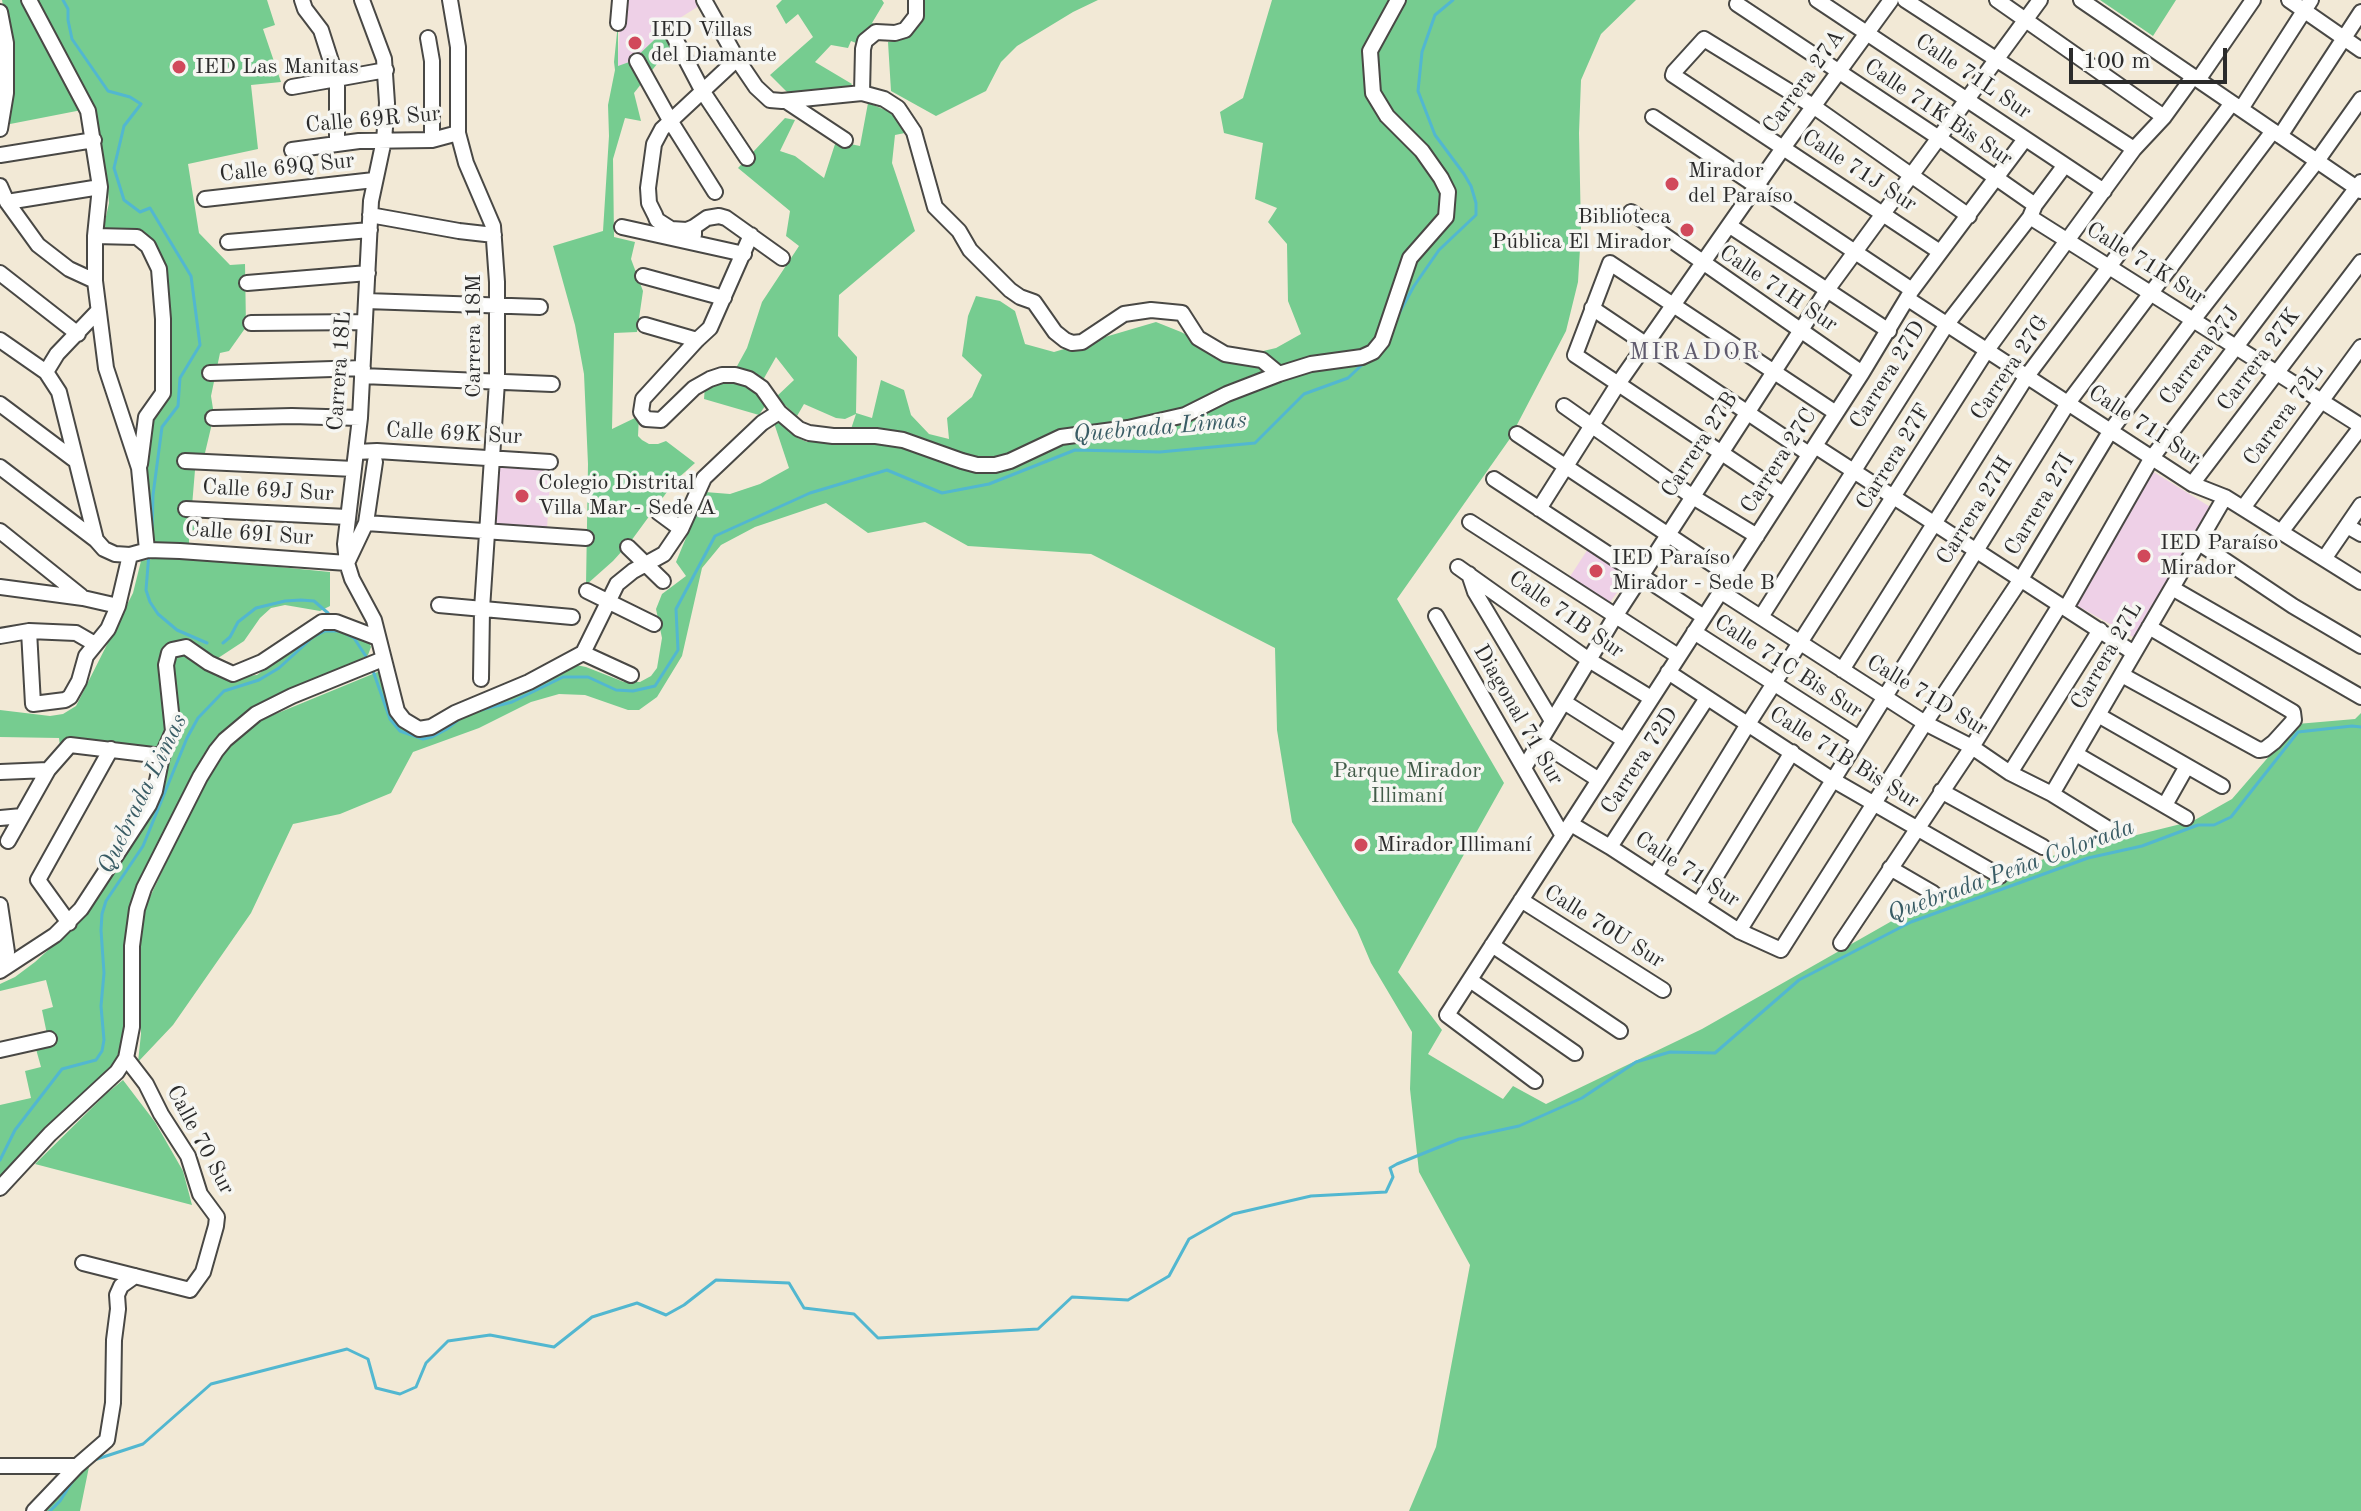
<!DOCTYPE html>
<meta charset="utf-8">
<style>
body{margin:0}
#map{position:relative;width:2361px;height:1511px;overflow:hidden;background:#f2e9d6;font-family:"Old Standard TT",serif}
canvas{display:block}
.scale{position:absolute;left:2069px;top:48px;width:158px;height:36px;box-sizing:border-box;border:4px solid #2b2b2b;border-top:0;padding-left:10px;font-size:24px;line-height:28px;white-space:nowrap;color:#2b2b2b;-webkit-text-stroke:6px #f6f6f2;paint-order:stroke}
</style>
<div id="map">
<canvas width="2361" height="1511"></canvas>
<div class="scale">100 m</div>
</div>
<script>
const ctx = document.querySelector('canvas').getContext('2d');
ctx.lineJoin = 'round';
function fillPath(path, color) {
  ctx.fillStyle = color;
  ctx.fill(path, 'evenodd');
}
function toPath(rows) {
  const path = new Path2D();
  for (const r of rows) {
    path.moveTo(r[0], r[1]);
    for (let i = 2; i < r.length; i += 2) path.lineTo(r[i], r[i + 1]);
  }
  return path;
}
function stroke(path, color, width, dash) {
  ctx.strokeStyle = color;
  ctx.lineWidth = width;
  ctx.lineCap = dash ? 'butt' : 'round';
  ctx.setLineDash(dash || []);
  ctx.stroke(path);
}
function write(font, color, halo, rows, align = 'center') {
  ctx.font = font + ' "Old Standard TT",serif';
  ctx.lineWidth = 7;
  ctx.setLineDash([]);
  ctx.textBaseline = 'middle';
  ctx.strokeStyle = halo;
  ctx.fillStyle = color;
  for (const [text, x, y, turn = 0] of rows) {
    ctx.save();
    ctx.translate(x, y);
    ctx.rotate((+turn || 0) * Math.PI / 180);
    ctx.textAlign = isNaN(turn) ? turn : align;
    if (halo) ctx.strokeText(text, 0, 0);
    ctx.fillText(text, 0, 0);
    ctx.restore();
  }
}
fillPath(toPath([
 [622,0,699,0,702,4,672,23,632,61,617,67],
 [497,463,551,467,547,528,494,525],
 [2152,471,2212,508,2135,638,2076,605],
 [1588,549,1628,578,1607,606,1567,581]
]), '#eed0e7');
fillPath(toPath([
 [2,0,267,0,275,25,263,29,281,82,251,85,258,149,188,164,199,233,230,265,245,264,246,327,229,351,220,353,211,396,214,415,204,457,196,458,192,506,196,530,189,531,189,546,155,544,145,477,145,450,150,420,165,393,153,242,145,234,134,229,103,230,109,203,107,180,92,108,5,125,10,44],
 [782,0,882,0,884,3,872,23,883,27,866,31,856,43,851,41,848,48,831,45,815,62,852,84,848,89,797,99,786,91,770,75,813,37,798,14,786,24,776,6],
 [921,0,1098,0,1073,12,1017,46,1001,62,986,91,936,116,891,91,888,42,899,40,912,33,922,19,923,4],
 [1272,0,1636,0,1601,34,1581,80,1579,133,1581,232,1578,282,1566,331,1509,440,1397,599,1504,783,1398,972,1442,1030,1428,1054,1503,1099,1513,1086,1546,1104,1702,1029,1920,905,2052,856,2193,821,2232,799,2297,724,2355,719,2361,713,2361,1511,1409,1511,1436,1447,1470,1265,1419,1172,1410,1089,1412,1032,1371,963,1357,930,1292,822,1277,730,1275,648,1091,554,968,546,925,522,868,533,826,503,755,527,721,545,702,568,682,656,657,697,639,710,628,710,585,695,559,694,531,702,479,728,413,752,391,793,340,814,293,824,251,913,173,1025,138,1062,141,1034,139,956,141,924,149,899,211,769,239,736,261,720,380,671,409,730,576,665,586,667,624,682,640,682,651,676,657,668,662,638,656,609,662,594,686,576,676,562,705,492,730,494,760,484,789,468,774,423,781,422,798,438,807,442,847,441,856,414,845,419,836,418,804,404,797,416,776,397,794,380,776,357,763,380,756,375,736,368,747,348,762,302,799,246,786,236,790,211,738,168,785,118,795,120,780,151,795,156,824,178,836,141,860,146,868,103,888,111,898,120,905,133,895,135,892,163,915,231,839,295,838,336,857,357,856,413,872,418,881,380,904,390,911,415,929,434,949,439,947,418,972,397,982,375,962,356,968,316,976,296,1000,301,1015,311,1025,344,1054,352,1156,322,1181,332,1222,353,1246,355,1276,348,1301,334,1288,301,1287,244,1268,222,1277,208,1255,199,1263,143,1224,133,1220,112,1243,98],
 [2100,0,2176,0,2153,36],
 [618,23,618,66,632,61,672,23,680,35,634,93,641,121,625,118,613,159,614,237,635,242,631,259,643,291,637,332,614,333,612,429,639,416,638,436,642,440,649,444,658,444,666,441,695,463,675,481,631,541,613,561,586,585,588,464,584,374,575,325,553,246,603,231,609,136,608,105,615,70,614,62],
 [718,380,750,386,767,403,759,415,704,399,705,386],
 [169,556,330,572,330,606,320,611,285,605,271,608,260,618,244,641,206,666,217,675,234,677,257,675,325,626,367,637,371,647,368,655,358,661,278,694,248,711,219,735,204,754,157,848,131,911,126,929,126,1045,115,1065,62,1112,0,1179,0,1105,31,1098,25,1071,41,1067,34,1042,48,1039,42,1010,53,1007,46,980,0,991,0,984,15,977,35,962,67,933,117,855,170,751,76,741,60,746,59,738,0,737,0,710,50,716,63,714,76,706,133,593,141,561],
 [123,1080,155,1122,183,1171,192,1205,35,1164,106,1094],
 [91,1457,80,1511,39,1511]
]), '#76cc90');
stroke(toPath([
 [63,0,68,9,68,20,72,39,108,91,130,97,141,104,124,126,114,168,124,200,140,212,150,208,191,276,200,345,180,378,178,406,162,427,153,495,152,534],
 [1397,317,1414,286,1439,250,1476,215,1476,203,1471,186,1464,174,1435,135,1418,91,1422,52,1435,15,1453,0],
 [149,553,146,590,150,602,158,614,177,630,207,643],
 [223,643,230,637,238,622,256,608,285,601,301,600,314,601,328,613],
 [372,668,390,719,400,731,423,739,432,737,447,729,463,716],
 [477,711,512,702,563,677,588,677,616,690,633,691,655,686,678,650,676,609,715,536,810,493,887,470,942,493,989,484,1075,450,1160,452,1255,443,1304,394,1348,378,1365,362],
 [0,1160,15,1130,62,1069,96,1060,102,1051,104,1040,101,1006,104,973,101,930,102,914,106,901,143,846,187,738,198,718,224,691,259,680,279,668,313,637,325,631,340,631,354,638,369,661],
 [94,1460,143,1444,211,1384,347,1349,368,1359,376,1388,400,1394,416,1387,426,1363,448,1341,490,1335,554,1347,592,1317,637,1303,666,1315,684,1305,716,1280,789,1283,804,1308,854,1314,878,1338,1038,1329,1072,1297,1128,1300,1169,1276,1189,1239,1233,1214,1311,1196,1386,1192,1393,1177,1390,1168,1397,1164,1459,1139,1519,1126,1582,1098,1636,1062,1670,1052,1715,1053,1799,980,1911,922,2088,858,2142,846,2198,825,2214,825,2231,817,2298,732,2352,726,2361,727],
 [50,1511,60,1501,74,1479]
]), '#52b7d0', 3);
const minor = toPath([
 [29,0,88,111,100,187,95,236,95,281,106,368,139,468,147,550],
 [302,0,305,9,321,30,337,80,337,144],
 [362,0,384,59,387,103,384,140,371,201,360,418,345,544,347,563,352,579,374,620,397,711,404,720,419,729,431,727,455,713,529,682,583,653],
 [450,0,458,47,458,133,466,163,493,226,497,282,497,382,482,609,481,679],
 [704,0,737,59,756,87,770,100,782,101,862,93,884,99,898,108,914,132,935,207,959,231,970,250,1010,290,1020,297,1034,302,1055,332,1065,340,1072,343,1082,342,1124,314,1151,310,1182,313,1198,338,1225,354,1262,360,1279,374],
 [1817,0,2104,191],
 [1905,0,2134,149],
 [1997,0,2164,117],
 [2081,0,2361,191],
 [2289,0,2361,50],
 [1737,4,1939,138,2035,205],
 [0,12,6,43,6,93,0,129],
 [618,23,620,0],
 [670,29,703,92,747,158],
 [428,38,432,61,432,140],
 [637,61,671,122,715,192],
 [2198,80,2253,0],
 [292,87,386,70],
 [862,93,863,49,865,41,876,32,895,33,905,30,916,16,916,0],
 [786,101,845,140],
 [2241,109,2311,0],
 [1653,117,1912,290],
 [2280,136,2361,12],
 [292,150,359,141,432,140,458,133],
 [0,155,94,140],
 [0,186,7,202,38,245,69,269,95,281],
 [205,199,374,180],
 [7,202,100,187],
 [1631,212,1862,373],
 [370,215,459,231,494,235],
 [2030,217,2361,426],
 [1730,226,1889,331],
 [622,227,744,254],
 [694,227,687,230,671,229,657,220,655,215,649,203,648,188,654,144,662,129,737,59],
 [694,235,694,227,707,218,719,216,726,218,782,258],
 [751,235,710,328,697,340,643,399,641,412,646,419,661,420,694,388,710,379,722,375,735,375,749,379,762,388,779,412,799,429,809,433,833,436,876,436,903,440,962,461,977,465,995,465,1010,461,1061,437,1128,428,1185,415,1227,394,1279,374,1311,364,1362,357,1373,352,1382,341,1410,258,1446,217,1448,192,1441,178,1422,151,1387,116,1373,93,1370,51,1398,0],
 [95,236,137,237,148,246,159,269,163,319,163,393,146,417,140,464],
 [228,242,370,230],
 [1940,252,1673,75,1674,72,1704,39,1813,106,1969,216],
 [0,273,78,334],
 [643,276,724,298],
 [247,283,368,273],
 [1908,299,2192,484,2225,497,2361,582],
 [366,301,540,307],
 [1592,308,1809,454],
 [251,323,365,322],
 [645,325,697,340],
 [0,340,46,372,59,392,96,540],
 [46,372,57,354,98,311],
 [210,373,363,368],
 [362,376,552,384],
 [0,404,76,461],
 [1564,406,1693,497,1757,536],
 [213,418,292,416,360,418],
 [1517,434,1730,576],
 [1815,446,2134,653],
 [356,452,377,451,550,462],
 [185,461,354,469],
 [0,467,96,540,104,549,115,554,130,555,148,550,180,551,347,563,366,523,375,462],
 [1494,479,1704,617],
 [2192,484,2361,262],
 [1783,494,1575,355,1610,263,1836,413],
 [2243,508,2361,347],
 [186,509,347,517],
 [1539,509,1618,384,1783,148,1891,0],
 [658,512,681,529],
 [1470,522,1678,656],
 [366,523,586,538],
 [2347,526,2361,534],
 [0,531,81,596],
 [2281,532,2361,427],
 [2199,543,2293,606,2361,646],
 [628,547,663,581],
 [2324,559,2361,505],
 [1458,567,1589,660,1651,698],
 [1469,574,1475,592,1552,721],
 [0,587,83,598,118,606],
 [2172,588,2361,697],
 [587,591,654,624],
 [1720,591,1925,723,1972,747,2010,773,2052,794,2115,833],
 [439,605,572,617],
 [2066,608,2151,459,2361,182],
 [1436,616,1563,836],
 [1761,617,1947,324,2030,217,2035,205,2065,165],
 [29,631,33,704,65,700,70,697,79,681,86,656,108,629,118,606,130,555],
 [1694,632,1859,738],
 [0,636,29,631,76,633,95,644],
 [583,653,617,584,633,571,664,554,681,529,704,478,762,423,779,412],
 [583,653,631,675],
 [1842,670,2027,376,2232,103],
 [1668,672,1833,780,2000,876],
 [2122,675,2259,750,2265,749,2274,742,2294,720,2293,712,2149,627],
 [1564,702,1624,740],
 [2098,715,2222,786],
 [1540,742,1599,780],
 [2076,754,2186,818],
 [1524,768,1616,615,1827,290,2040,0],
 [0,772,48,770,70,745,162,756],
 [2010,773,2100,630],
 [1941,791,2043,847],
 [2052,794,2225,497],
 [2165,805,2187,766],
 [0,818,22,816],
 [1571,824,1610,847,1739,931,1781,950,1925,723,2021,579,2111,430,2193,320,2317,161,2361,99],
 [8,841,48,770],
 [1610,847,1707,698],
 [1890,868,1933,893],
 [1655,876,1748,724,1987,350,2134,149,2164,117,2193,77],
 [1521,900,1663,990],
 [1699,904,1792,752],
 [0,905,7,952,0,970],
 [69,923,38,880,111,749],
 [1739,931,2068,403,2273,131],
 [1841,943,1972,747,2060,605],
 [1492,945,1620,1031],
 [0,971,55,935,81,909,149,805,155,791,162,756,173,731,166,665,169,653,172,650,186,647,209,663,233,674,262,662,322,622,336,622,378,638],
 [1470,980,1575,1053],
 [0,1050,49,1039],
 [1535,1081,1447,1015,1862,373,1912,290,2025,139],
 [0,1188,50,1134,117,1072,126,1058,132,1027,132,946,137,909,144,888,200,777,216,751,225,740,256,714,292,696,383,659],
 [83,1263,190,1290,203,1272,216,1226,217,1217,200,1194,188,1156,161,1114,146,1084,126,1058],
 [0,1466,77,1466],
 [34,1511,77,1466,107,1440,113,1403,114,1340,118,1309,117,1295,121,1286,135,1276]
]);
stroke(minor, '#494845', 18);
stroke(minor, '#fff', 14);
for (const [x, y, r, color] of [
 [635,43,8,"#d1495b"],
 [179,67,8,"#d1495b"],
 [1672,184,8,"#d1495b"],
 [1687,230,8,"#d1495b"],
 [522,496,8,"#d1495b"],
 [2144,556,8,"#d1495b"],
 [1596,571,8,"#d1495b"],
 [1361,845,8,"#d1495b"]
]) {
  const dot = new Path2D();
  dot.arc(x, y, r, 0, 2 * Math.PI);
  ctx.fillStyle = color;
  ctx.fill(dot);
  stroke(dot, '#f6f6f2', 3);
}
write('22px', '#2b2b2b', '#f6f6f2', [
 ["IED Villas",651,30],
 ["del Diamante",651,55],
 ["IED Las Manitas",195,67],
 ["Mirador",1688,171],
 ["del Paraíso",1688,196],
 ["Biblioteca",1671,217,"right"],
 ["Pública El Mirador",1671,242,"right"],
 ["Colegio Distrital",538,483],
 ["Villa Mar - Sede A",538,508],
 ["IED Paraíso",2160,543],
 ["Mirador",2160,568],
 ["IED Paraíso",1612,558],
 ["Mirador - Sede B",1612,583],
 ["Mirador Illimaní",1377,845]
], 'left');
write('22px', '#2b2b2b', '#f6f6f2', [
 ["Calle 71L Sur",1973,77,34],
 ["Carrera 27A",1804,82,-54],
 ["Calle 71K Bis Sur",1938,113,34],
 ["Calle 69R Sur",373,120,-5],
 ["Calle 69Q Sur",287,168,-6],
 ["Calle 71J Sur",1859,171,33],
 ["Calle 71K Sur",2146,264,32],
 ["Calle 71H Sur",1778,289,34],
 ["Carrera 18M",474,336,-90],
 ["Carrera 27J",2200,356,-53],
 ["Carrera 27K",2259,360,-53],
 ["Carrera 27G",2010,368,-56],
 ["Carrera 18L",340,371,-86],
 ["Carrera 27D",1888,375,-58],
 ["Carrera 72L",2284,415,-54],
 ["Calle 71I Sur",2144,426,33],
 ["Calle 69K Sur",454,434,3],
 ["Carrera 27B",1700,445,-57],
 ["Carrera 27F",1894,457,-58],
 ["Carrera 27C",1779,461,-57],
 ["Calle 69J Sur",268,491,3],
 ["Carrera 27I",2040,505,-59],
 ["Carrera 27H",1975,511,-58],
 ["Calle 69I Sur",249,534,4],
 ["Calle 71B Sur",1566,615,35],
 ["Carrera 27L",2107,656,-60],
 ["Calle 71C Bis Sur",1788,667,33],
 ["Calle 71D Sur",1927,696,31],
 ["Diagonal 71 Sur",1518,715,60],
 ["Calle 71B Bis Sur",1844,758,32],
 ["Carrera 72D",1640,761,-57],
 ["Calle 71 Sur",1687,870,33],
 ["Calle 70U Sur",1604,927,32],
 ["Calle 70 Sur",200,1140,62]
]);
write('22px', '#425b49', '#f6f6f2', [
 ["Parque Mirador",1407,771],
 ["Illimaní",1407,796]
]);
ctx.letterSpacing = '2px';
write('24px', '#5f5a6d', '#f6f6f2', [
 ["MIRADOR",1695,353]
]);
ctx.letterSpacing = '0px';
write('italic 24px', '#395c65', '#f6f6f2', [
 ["Quebrada Limas",1160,428,-5],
 ["Quebrada Limas",143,794,-64],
 ["Quebrada Peña Colorada",2011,871,-20]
]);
</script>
